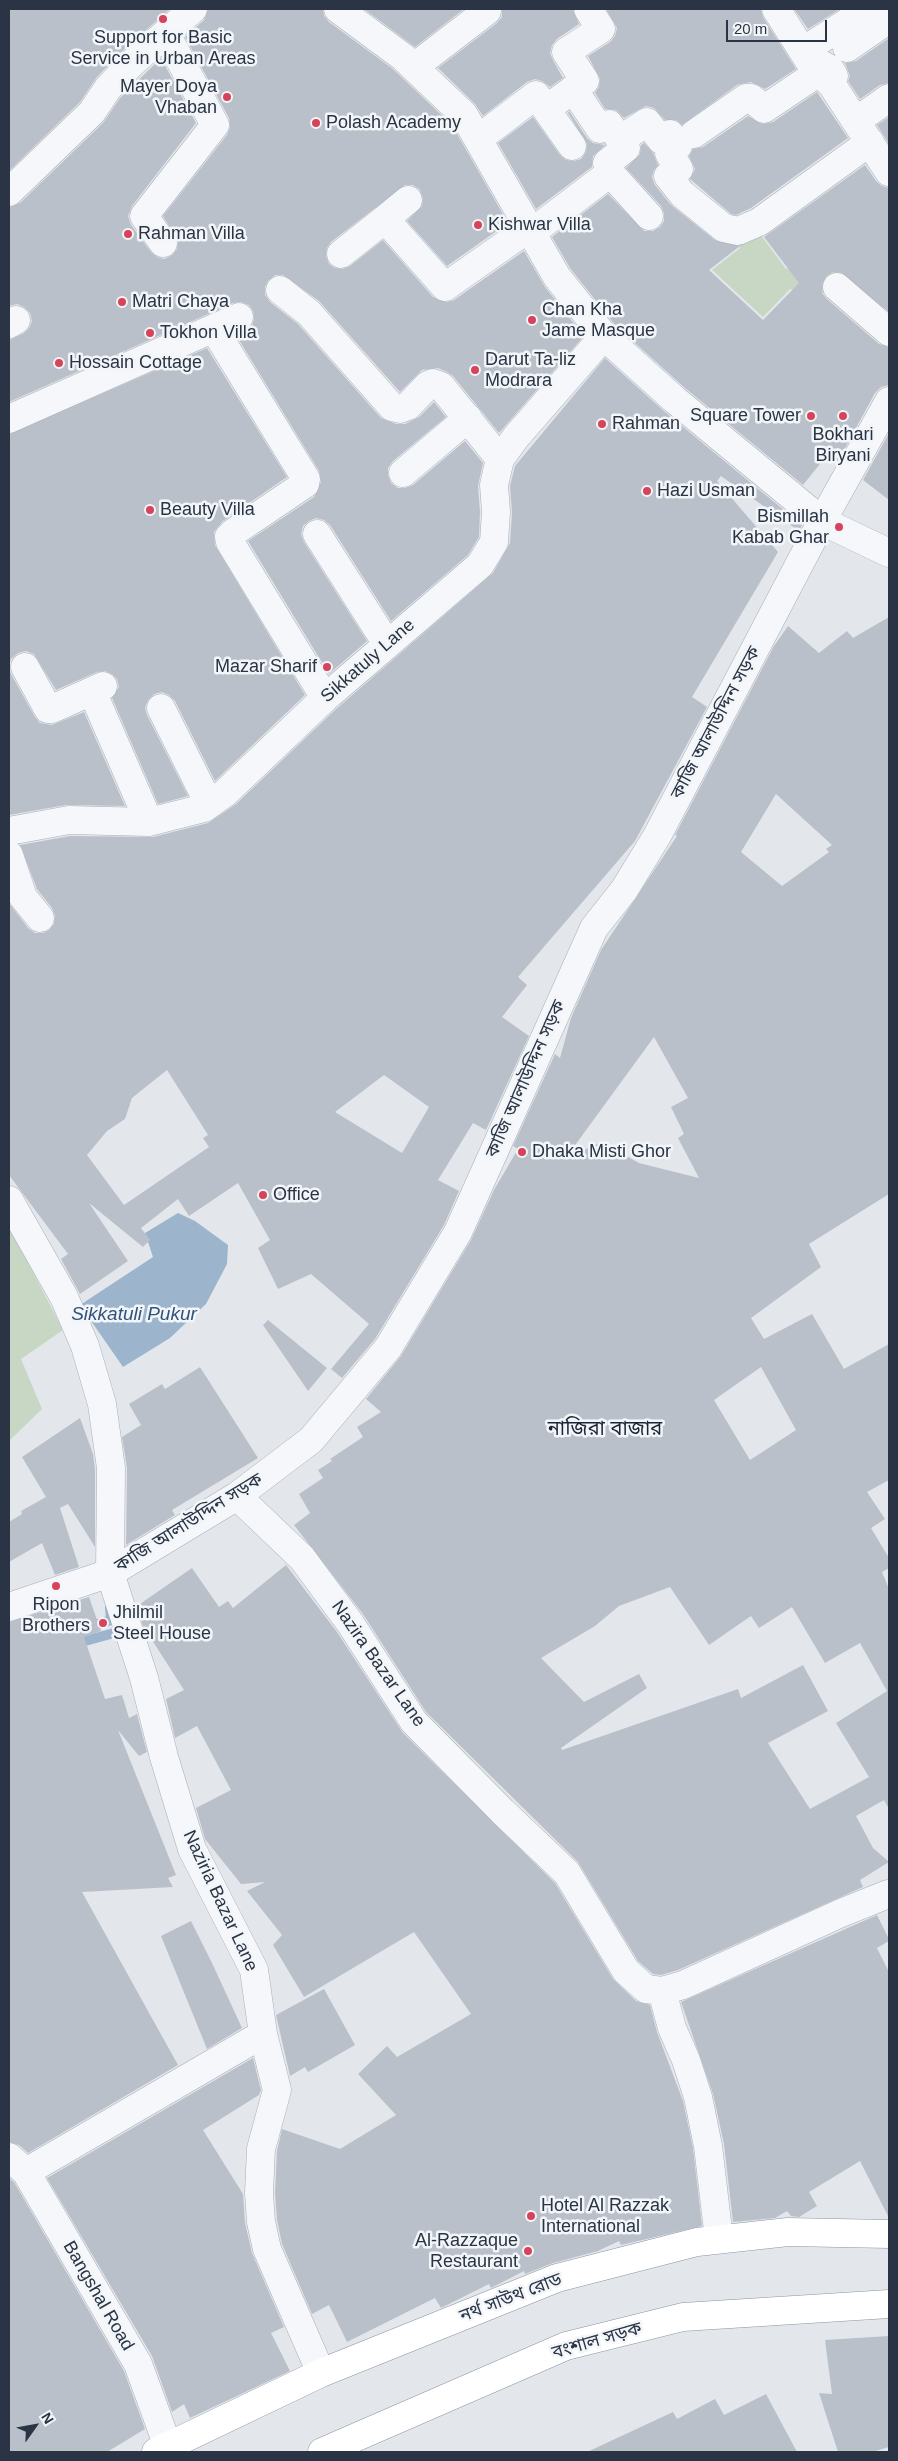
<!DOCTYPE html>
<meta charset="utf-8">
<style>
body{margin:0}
#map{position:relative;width:898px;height:2461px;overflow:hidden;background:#e3e7ec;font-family:Arial,sans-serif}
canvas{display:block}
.frame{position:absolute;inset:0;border:10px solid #2a3445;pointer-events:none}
.north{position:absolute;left:10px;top:2401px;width:50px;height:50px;-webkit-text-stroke:4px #f3f6f9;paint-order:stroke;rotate:58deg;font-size:14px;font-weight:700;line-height:20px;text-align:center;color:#2a3445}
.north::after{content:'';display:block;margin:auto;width:18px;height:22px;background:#2a3445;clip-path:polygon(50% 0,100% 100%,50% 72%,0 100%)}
.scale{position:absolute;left:726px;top:20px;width:101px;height:22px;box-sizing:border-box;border:2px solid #2a3445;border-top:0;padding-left:6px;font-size:15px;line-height:18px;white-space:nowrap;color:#2a3445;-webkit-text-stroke:4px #f3f6f9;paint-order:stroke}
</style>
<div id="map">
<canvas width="898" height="2461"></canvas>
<div class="frame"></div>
<div class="north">N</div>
<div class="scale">20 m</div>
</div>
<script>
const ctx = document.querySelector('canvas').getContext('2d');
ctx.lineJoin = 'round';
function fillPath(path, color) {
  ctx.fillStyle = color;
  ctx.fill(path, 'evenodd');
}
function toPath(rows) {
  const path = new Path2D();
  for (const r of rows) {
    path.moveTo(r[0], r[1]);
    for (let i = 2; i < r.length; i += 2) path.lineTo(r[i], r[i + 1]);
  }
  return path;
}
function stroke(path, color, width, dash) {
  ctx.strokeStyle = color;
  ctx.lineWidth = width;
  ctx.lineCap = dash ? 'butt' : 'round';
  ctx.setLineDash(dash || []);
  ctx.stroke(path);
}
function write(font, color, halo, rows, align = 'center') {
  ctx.font = font + ' Arial,"Noto Sans Bengali",sans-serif';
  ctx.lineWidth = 5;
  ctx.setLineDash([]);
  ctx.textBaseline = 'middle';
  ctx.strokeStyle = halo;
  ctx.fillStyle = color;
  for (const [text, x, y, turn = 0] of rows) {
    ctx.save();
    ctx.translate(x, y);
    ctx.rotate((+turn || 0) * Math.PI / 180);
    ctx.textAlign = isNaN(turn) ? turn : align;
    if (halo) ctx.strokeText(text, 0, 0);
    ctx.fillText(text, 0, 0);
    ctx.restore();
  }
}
fillPath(toPath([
 [757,230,786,269,831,254,865,258,889,293,889,304,873,317,839,286,824,293,815,294,804,294,790,289,763,317,712,270,740,248,729,233],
 [9,1226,63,1330,21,1359,42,1409,9,1441]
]), '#c8d6c4');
fillPath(toPath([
 [178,1213,195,1221,228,1245,227,1264,206,1304,170,1338,123,1367,80,1305,153,1257,145,1233]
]), '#9db4cd');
stroke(toPath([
 [87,1628,111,1620,110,1607],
 [74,1644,114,1633]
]), '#9db4cd', 10);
fillPath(toPath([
 [9,9,170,9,120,53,97,77,80,102,9,171],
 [208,9,323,9,324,16,329,22,393,69,452,125,508,223,447,266,407,221,422,206,423,198,420,190,413,185,405,185,331,242,327,248,326,256,329,264,335,268,343,269,350,266,383,240,433,297,446,302,454,300,524,251,545,287,584,336,499,433,453,376,447,372,438,368,422,370,400,392,319,301,283,275,275,275,268,281,265,287,265,295,270,302,298,324,381,418,396,424,405,424,419,417,434,402,446,417,393,461,388,468,388,475,391,483,398,488,405,488,413,485,465,441,483,463,478,486,480,512,479,537,468,555,391,621,330,525,324,520,316,518,309,521,303,526,301,534,304,542,367,641,329,674,248,541,314,497,321,482,319,471,236,335,252,326,254,319,253,311,249,305,241,302,233,303,9,402,9,340,24,333,29,328,32,321,30,313,24,307,17,304,9,306,9,207,20,203,103,123,120,98,161,58,196,123,132,206,128,216,131,225,151,252,157,257,164,259,172,255,177,249,178,241,163,216,227,135,230,127,229,118,185,37,204,20],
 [364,9,464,9,415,47],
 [502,9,573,9,579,24,557,39,552,45,550,53,553,60,563,78,550,87,542,81,535,79,527,82,483,116,475,104,438,68,497,23,502,17],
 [606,9,761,9,763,17,796,69,765,89,751,82,737,85,682,125,676,120,665,120,654,108,646,106,624,118,616,110,605,109,595,93,599,87,600,79,588,56,610,42,615,36,617,28],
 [794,9,840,9,808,29],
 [889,38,889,83,880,85,860,99,848,81,850,76,845,63,856,61],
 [817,92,848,138,751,208,736,215,731,214,690,179,695,169,689,156,693,149,703,147,748,116,763,124,773,122],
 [569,111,587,138,593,143,605,145,593,156,592,167,536,209,498,143,533,117,560,155,566,160,574,161,581,159,586,152,587,144,568,113],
 [889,117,889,144,877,125],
 [644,143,653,153,658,165,654,170,652,177,655,185,670,204,715,240,740,246,709,270,763,320,799,283,764,237,865,165,876,181,882,186,889,188,889,312,840,272,832,272,826,276,822,285,822,293,827,299,879,344,889,347,889,385,881,387,875,393,838,461,828,454,803,485,685,388,615,325,570,268,552,237,608,194,644,231,653,231,660,227,664,221,664,213,661,206,626,168,640,154,641,145],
 [207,348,287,477,223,521,214,532,215,545,305,695,215,781,175,701,169,695,162,692,154,694,148,700,145,708,147,715,188,796,158,804,112,698,119,687,117,679,112,674,105,671,97,672,56,690,34,654,26,651,18,653,11,659,9,666,11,674,35,717,40,723,52,725,84,712,125,806,66,805,9,815,9,434],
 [605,358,665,412,802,525,799,531,721,476,717,481,778,552,692,697,707,707,635,841,518,977,527,985,502,1017,529,1036,486,1130,473,1123,438,1180,459,1191,444,1225,375,1339,342,1378,331,1369,369,1324,311,1274,278,1289,258,1248,270,1240,238,1183,189,1216,178,1199,141,1228,150,1240,143,1247,89,1203,128,1261,80,1294,61,1259,68,1254,9,1175,9,903,28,928,35,933,43,933,49,930,54,924,55,916,52,908,37,889,20,845,70,836,153,837,208,823,236,804,335,710,493,573,510,543,512,513,510,486,515,466],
 [167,1070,208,1135,203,1138,209,1147,124,1205,87,1155,107,1131,125,1119,132,1098],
 [384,1075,429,1107,402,1153,335,1112],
 [889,433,889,500,863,480],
 [889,617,889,1194,809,1244,821,1267,751,1318,764,1339,812,1314,844,1369,889,1344,889,1480,867,1492,885,1519,871,1528,889,1558,889,1568,882,1572,889,1589,889,1809,884,1800,856,1816,873,1848,889,1862,860,1880,863,1887,678,1970,661,1975,653,1974,638,1961,578,1862,426,1712,363,1614,294,1525,310,1513,299,1494,323,1478,318,1470,332,1461,330,1459,363,1437,357,1427,381,1412,366,1399,401,1356,471,1240,494,1190,518,1149,513,1146,555,1054,560,1058,571,1018,601,950,677,836,675,835,774,646,788,626,819,653,847,631,853,638],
 [776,794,832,845,826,849,829,852,782,886,741,852],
 [654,1037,688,1098,671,1107,684,1134,678,1138,699,1178,639,1163,601,1142,565,1159],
 [761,1367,796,1430,750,1460,714,1400],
 [670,1587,709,1645,751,1616,759,1628,792,1607,825,1663,860,1643,887,1691,836,1723,869,1777,810,1809,768,1743,828,1711,803,1665,741,1698,738,1689,562,1750,561,1748,647,1688,639,1674,584,1702,541,1658,595,1626,619,1606],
 [268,1320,327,1368,308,1391,263,1325],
 [200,1367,258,1458,172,1510,175,1515,126,1545,127,1468,122,1437,141,1425,129,1404,162,1384,165,1389],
 [80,1418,93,1454,95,1469,95,1547,68,1504,60,1508,79,1567,55,1575,42,1543,9,1562,9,1522,22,1514,21,1511,46,1497,22,1457],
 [286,1565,337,1632,403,1733,555,1883,613,1979,636,2001,650,2005,657,2032,683,2101,693,2148,702,2226,621,2245,619,2241,598,2251,553,2263,525,2274,524,2271,491,2288,489,2284,441,2308,435,2298,347,2342,329,2305,312,2314,282,2244,277,2220,275,2193,277,2151,282,2129,340,2149,396,2115,358,2074,387,2046,397,2057,471,2014,414,1932,304,1997,273,1945,282,1935,247,1891,265,1882,241,1884,205,1839,196,1808,231,1790,197,1726,175,1738,166,1699,184,1690,143,1626,137,1606,192,1568,219,1607,228,1601,233,1608],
 [89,1597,101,1631,84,1637,105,1699,122,1695,129,1718,137,1714,147,1752,139,1756,118,1730,176,1875,168,1878,173,1887,82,1892,178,2065,28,2153,19,2145,9,2142,9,1622],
 [877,1915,889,1939,889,1941,877,1948,889,1972,889,2218,860,2161,809,2192,817,2206,799,2217,791,2216,787,2211,775,2218,733,2222,724,2144,713,2094,681,2002],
 [191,1921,212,1963,242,2028,207,2049,161,1936],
 [324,1989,355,2045,308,2072,305,2067,290,2076,276,2015],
 [253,2058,261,2090,259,2095,203,2130,243,2194,245,2223,252,2253,284,2327,271,2333,290,2371,190,2418,184,2404,172,2412,152,2356,47,2178],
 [9,2178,14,2182,124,2371,145,2429,107,2452,9,2452],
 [889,2336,889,2447,872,2452,838,2452,819,2393,832,2394,825,2340],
 [766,2394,797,2452,587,2452,673,2412,677,2419,715,2399,724,2415]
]), '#bac0ca');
const minor = toPath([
 [338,9,403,57,464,115,557,277,604,336,675,400,822,521,889,553],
 [776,9,809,61,817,62,830,69,834,76],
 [847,48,889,19],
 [803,51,868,9],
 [414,67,487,11],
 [573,89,600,129,609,124,626,148,607,163,613,176,649,216],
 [546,109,585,81,566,52,601,29,588,9],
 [856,121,889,98],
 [694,134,746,98,751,98,764,109,819,72,832,85,889,172],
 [478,139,536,95,572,146],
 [620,140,647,122,661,140,670,134,678,146,669,153,679,169,668,176,682,194,724,228,738,231,759,222,870,142],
 [9,192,92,112,108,88,131,64,193,9],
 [408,200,385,219,445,287,529,228],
 [531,233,610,173,610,170],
 [163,243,144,216,215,125,166,34],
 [341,254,385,219],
 [837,287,889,332],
 [280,290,309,313,392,407,400,409,408,406,428,385,433,383,441,386,500,459],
 [9,324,16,320],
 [214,329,306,479,305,484,234,532,229,537,230,542,325,698],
 [9,419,239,317],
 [403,473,468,418],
 [317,534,387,644],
 [25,667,48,709,52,709,103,686],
 [92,691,149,822],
 [161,708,209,804],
 [9,831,69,820,149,822,204,808,225,793,325,698,480,565,494,542,496,512,494,485,500,459,516,437,604,336],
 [9,855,23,897,40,918],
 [9,1200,64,1297,85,1346,102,1404,111,1468,110,1573,144,1678,164,1757,192,1849,254,1970,263,2034,277,2090,261,2149,259,2193,261,2222,267,2249,321,2373],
 [237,1496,302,1558,350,1623,414,1722,502,1811,567,1873,626,1971,646,1989,662,1991,683,1985,841,1913,888,1894],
 [9,1607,110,1573,237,1496,311,1440,388,1348,458,1232,594,928,624,890,657,836,822,521,889,401],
 [662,1991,672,2028,686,2060,698,2097,708,2146,719,2239],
 [9,2157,26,2172,138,2364,170,2452],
 [26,2172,263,2034]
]);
const highway = toPath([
 [156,2452,321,2373,557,2278,697,2242,788,2232,889,2234],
 [322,2452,566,2346,683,2317,889,2304]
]);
stroke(minor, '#a8aeb7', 29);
stroke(highway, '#8a94a3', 29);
stroke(minor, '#f6f7fa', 28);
stroke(highway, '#fff', 28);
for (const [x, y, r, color] of [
 [163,19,5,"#d6435a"],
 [227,97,5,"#d6435a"],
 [316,123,5,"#d6435a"],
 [478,225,5,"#d6435a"],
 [128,234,5,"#d6435a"],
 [122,302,5,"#d6435a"],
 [532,320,5,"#d6435a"],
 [150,333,5,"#d6435a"],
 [59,363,5,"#d6435a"],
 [475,370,5,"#d6435a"],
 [811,416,5,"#d6435a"],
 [843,416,5,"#d6435a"],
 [602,424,5,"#d6435a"],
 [647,491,5,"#d6435a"],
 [150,510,5,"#d6435a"],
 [839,527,5,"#d6435a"],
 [327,667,5,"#d6435a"],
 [522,1152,5,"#d6435a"],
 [263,1195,5,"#d6435a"],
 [56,1586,5,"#d6435a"],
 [103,1623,5,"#d6435a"],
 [531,2216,5,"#d6435a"],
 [528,2251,5,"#d6435a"]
]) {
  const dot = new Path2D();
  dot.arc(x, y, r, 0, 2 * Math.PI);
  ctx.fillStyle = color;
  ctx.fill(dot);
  stroke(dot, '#f3f6f9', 2);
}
write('18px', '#2a3445', '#f3f6f9', [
 ["Support for Basic",163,38,"center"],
 ["Service in Urban Areas",163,59,"center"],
 ["Mayer Doya",217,87,"right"],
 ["Vhaban",217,108,"right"],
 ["Polash Academy",326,123],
 ["Kishwar Villa",488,225],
 ["Rahman Villa",138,234],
 ["Matri Chaya",132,302],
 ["Chan Kha",542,310],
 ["Jame Masque",542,331],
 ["Tokhon Villa",160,333],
 ["Darut Ta-liz",485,360],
 ["Modrara",485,381],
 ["Hossain Cottage",69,363],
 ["Square Tower",801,416,"right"],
 ["Rahman",612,424],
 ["Bokhari",843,435,"center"],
 ["Biryani",843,456,"center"],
 ["Hazi Usman",657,491],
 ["Beauty Villa",160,510],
 ["Bismillah",829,517,"right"],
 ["Kabab Ghar",829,538,"right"],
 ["Mazar Sharif",317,667,"right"],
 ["Dhaka Misti Ghor",532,1152],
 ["Office",273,1195],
 ["Ripon",56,1605,"center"],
 ["Brothers",56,1626,"center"],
 ["Jhilmil",113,1613],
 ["Steel House",113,1634],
 ["Hotel Al Razzak",541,2206],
 ["International",541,2227],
 ["Al-Razzaque",518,2241,"right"],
 ["Restaurant",518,2262,"right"]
], 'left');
write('18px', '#2a3445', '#f3f6f9', [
 ["Sikkatuly Lane",368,661,-41],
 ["কাজি আলাউদ্দিন সড়ক",716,723,-62],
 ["কাজি আলাউদ্দিন সড়ক",526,1079,-66],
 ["কাজি আলাউদ্দিন সড়ক",189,1523,-32],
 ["Nazira Bazar Lane",378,1664,55],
 ["Naziria Bazar Lane",220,1901,65],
 ["Bangshal Road",98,2296,60],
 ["নর্থ সাউথ রোড",511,2298,-21],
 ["বংশাল সড়ক",597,2341,-16]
]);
write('italic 19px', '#31537c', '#f3f6f9', [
 ["Sikkatuli Pukur",134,1315]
]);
write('20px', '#1c2536', '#f3f6f9', [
 ["নাজিরা বাজার",605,1429]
]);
</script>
